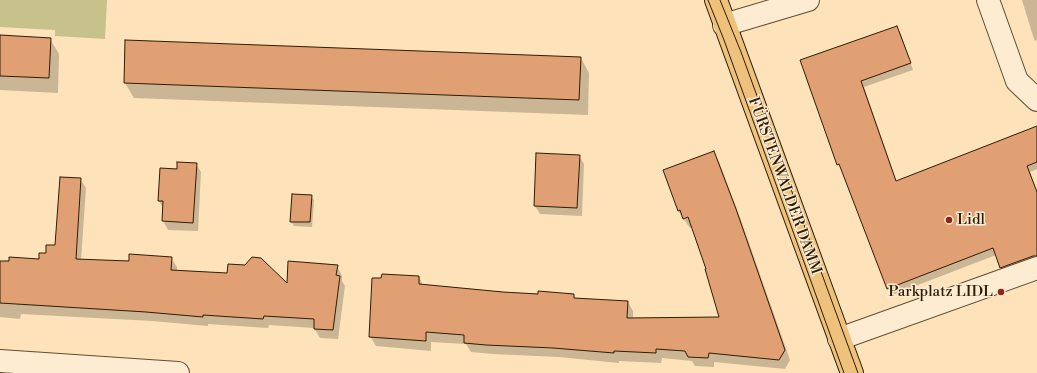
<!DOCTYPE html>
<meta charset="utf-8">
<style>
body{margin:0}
canvas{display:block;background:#fde2ba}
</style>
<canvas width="1037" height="373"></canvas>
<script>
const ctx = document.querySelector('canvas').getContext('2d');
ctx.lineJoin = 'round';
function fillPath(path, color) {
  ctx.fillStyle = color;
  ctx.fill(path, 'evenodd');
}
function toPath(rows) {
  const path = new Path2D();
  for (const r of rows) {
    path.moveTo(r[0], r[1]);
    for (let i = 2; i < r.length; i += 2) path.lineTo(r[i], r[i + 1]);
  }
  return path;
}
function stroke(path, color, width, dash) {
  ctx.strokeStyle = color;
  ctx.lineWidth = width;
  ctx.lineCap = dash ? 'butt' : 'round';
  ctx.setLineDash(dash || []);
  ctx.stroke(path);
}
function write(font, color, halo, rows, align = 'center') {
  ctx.font = font + ' "Libre Bodoni",serif';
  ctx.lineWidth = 3;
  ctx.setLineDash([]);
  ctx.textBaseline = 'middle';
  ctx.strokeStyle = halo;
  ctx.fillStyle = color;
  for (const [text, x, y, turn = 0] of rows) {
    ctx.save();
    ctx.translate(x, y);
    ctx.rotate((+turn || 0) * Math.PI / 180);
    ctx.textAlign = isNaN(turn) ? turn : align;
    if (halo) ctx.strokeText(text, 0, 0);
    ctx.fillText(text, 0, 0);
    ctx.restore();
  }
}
fillPath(toPath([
 [0,0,107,0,105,39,55,36,55,30,0,27]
]), '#c7c18b');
fillPath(toPath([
 [1022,0,1037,0,1037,40,1035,41,1033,36],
 [897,27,901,34,913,70,864,87,897,182,1037,132,1037,169,1030,172,1037,191,1037,263,1005,274,1001,268,996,255,892,295,888,289,843,171,842,171,838,164,801,61],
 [0,36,50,39,59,54,58,93,0,90],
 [581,58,589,73,588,115,134,98,125,83],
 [714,152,719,162,741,220,790,360,785,369,714,362,714,367,695,366,692,361,662,358,661,363,619,361,619,363,559,357,493,354,471,352,466,344,431,342,431,351,376,346,370,336,419,277,423,285,539,295,573,295,576,299,628,302,633,311,633,319,720,318,707,269,693,227,690,228,678,211],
 [579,156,584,164,582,216,540,214,535,206],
 [196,164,201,172,198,231,168,230,163,221,164,209,159,201,177,170],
 [80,179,86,188,81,260,130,262,171,258,177,267,177,271,288,286,337,266,342,276,342,281,345,286,338,339,320,338,314,328,269,325,268,328,208,324,208,326,152,321,21,314,20,319,0,317,0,262,40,260,56,247],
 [311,196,314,200,312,227,294,226,291,221]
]), '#0003');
const building = toPath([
 [897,26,911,63,861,81,896,181,1037,126,1037,162,1027,166,1037,192,1037,256,1033,256,1000,268,993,248,887,289,839,164,837,165,800,60,897,26],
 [0,35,51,38,49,78,0,76,0,35],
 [125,40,581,57,579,100,124,83,125,40],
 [714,151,736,209,785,350,779,360,709,353,708,358,688,357,685,351,656,349,656,353,614,351,614,353,553,348,486,345,464,343,464,335,426,332,426,341,369,337,372,278,381,278,382,274,419,276,419,284,503,292,538,294,538,291,574,294,574,298,628,301,627,318,719,317,705,269,706,269,688,217,683,219,680,210,678,211,663,170,714,151],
 [536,153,580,155,577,208,534,206,536,153],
 [177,162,197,163,193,223,162,221,163,201,158,201,160,168,177,169,177,162],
 [60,177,81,178,76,259,129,261,129,254,172,257,171,270,227,273,228,264,245,265,252,257,261,258,287,283,288,261,338,265,336,275,340,276,333,330,314,329,314,319,264,316,263,319,203,315,203,317,146,312,0,303,0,261,9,261,9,257,39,259,39,253,46,253,46,245,55,245,60,177],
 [292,194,312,195,310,222,290,222,292,194]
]);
fillPath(building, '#e0a073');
stroke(building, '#2d1d04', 1);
const minor = toPath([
 [988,0,1017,81,1037,100],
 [724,25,808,0],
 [839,339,1037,268],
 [0,361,178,373]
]);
const major = toPath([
 [716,0,852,373]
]);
stroke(minor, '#614e32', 24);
stroke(major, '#2d1d04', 24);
stroke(minor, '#feecd2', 22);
stroke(major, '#eec17d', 22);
stroke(toPath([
 [708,0,724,40,844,373],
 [720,0,741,52,858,373]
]), '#2d1d04', 1);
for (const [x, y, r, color] of [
 [949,220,4,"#8f2418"],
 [1001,292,4,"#8f2418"]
]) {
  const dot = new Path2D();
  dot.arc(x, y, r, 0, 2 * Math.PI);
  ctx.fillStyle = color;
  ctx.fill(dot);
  stroke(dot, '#feecd2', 1.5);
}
write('15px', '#2d1d04', '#feecd2', [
 ["FÜRSTENWALDER DAMM",784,186,70]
]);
write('15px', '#2d1d04', '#feecd2', [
 ["Lidl",957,220],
 ["Parkplatz LIDL",993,292,"right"]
], 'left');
</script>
